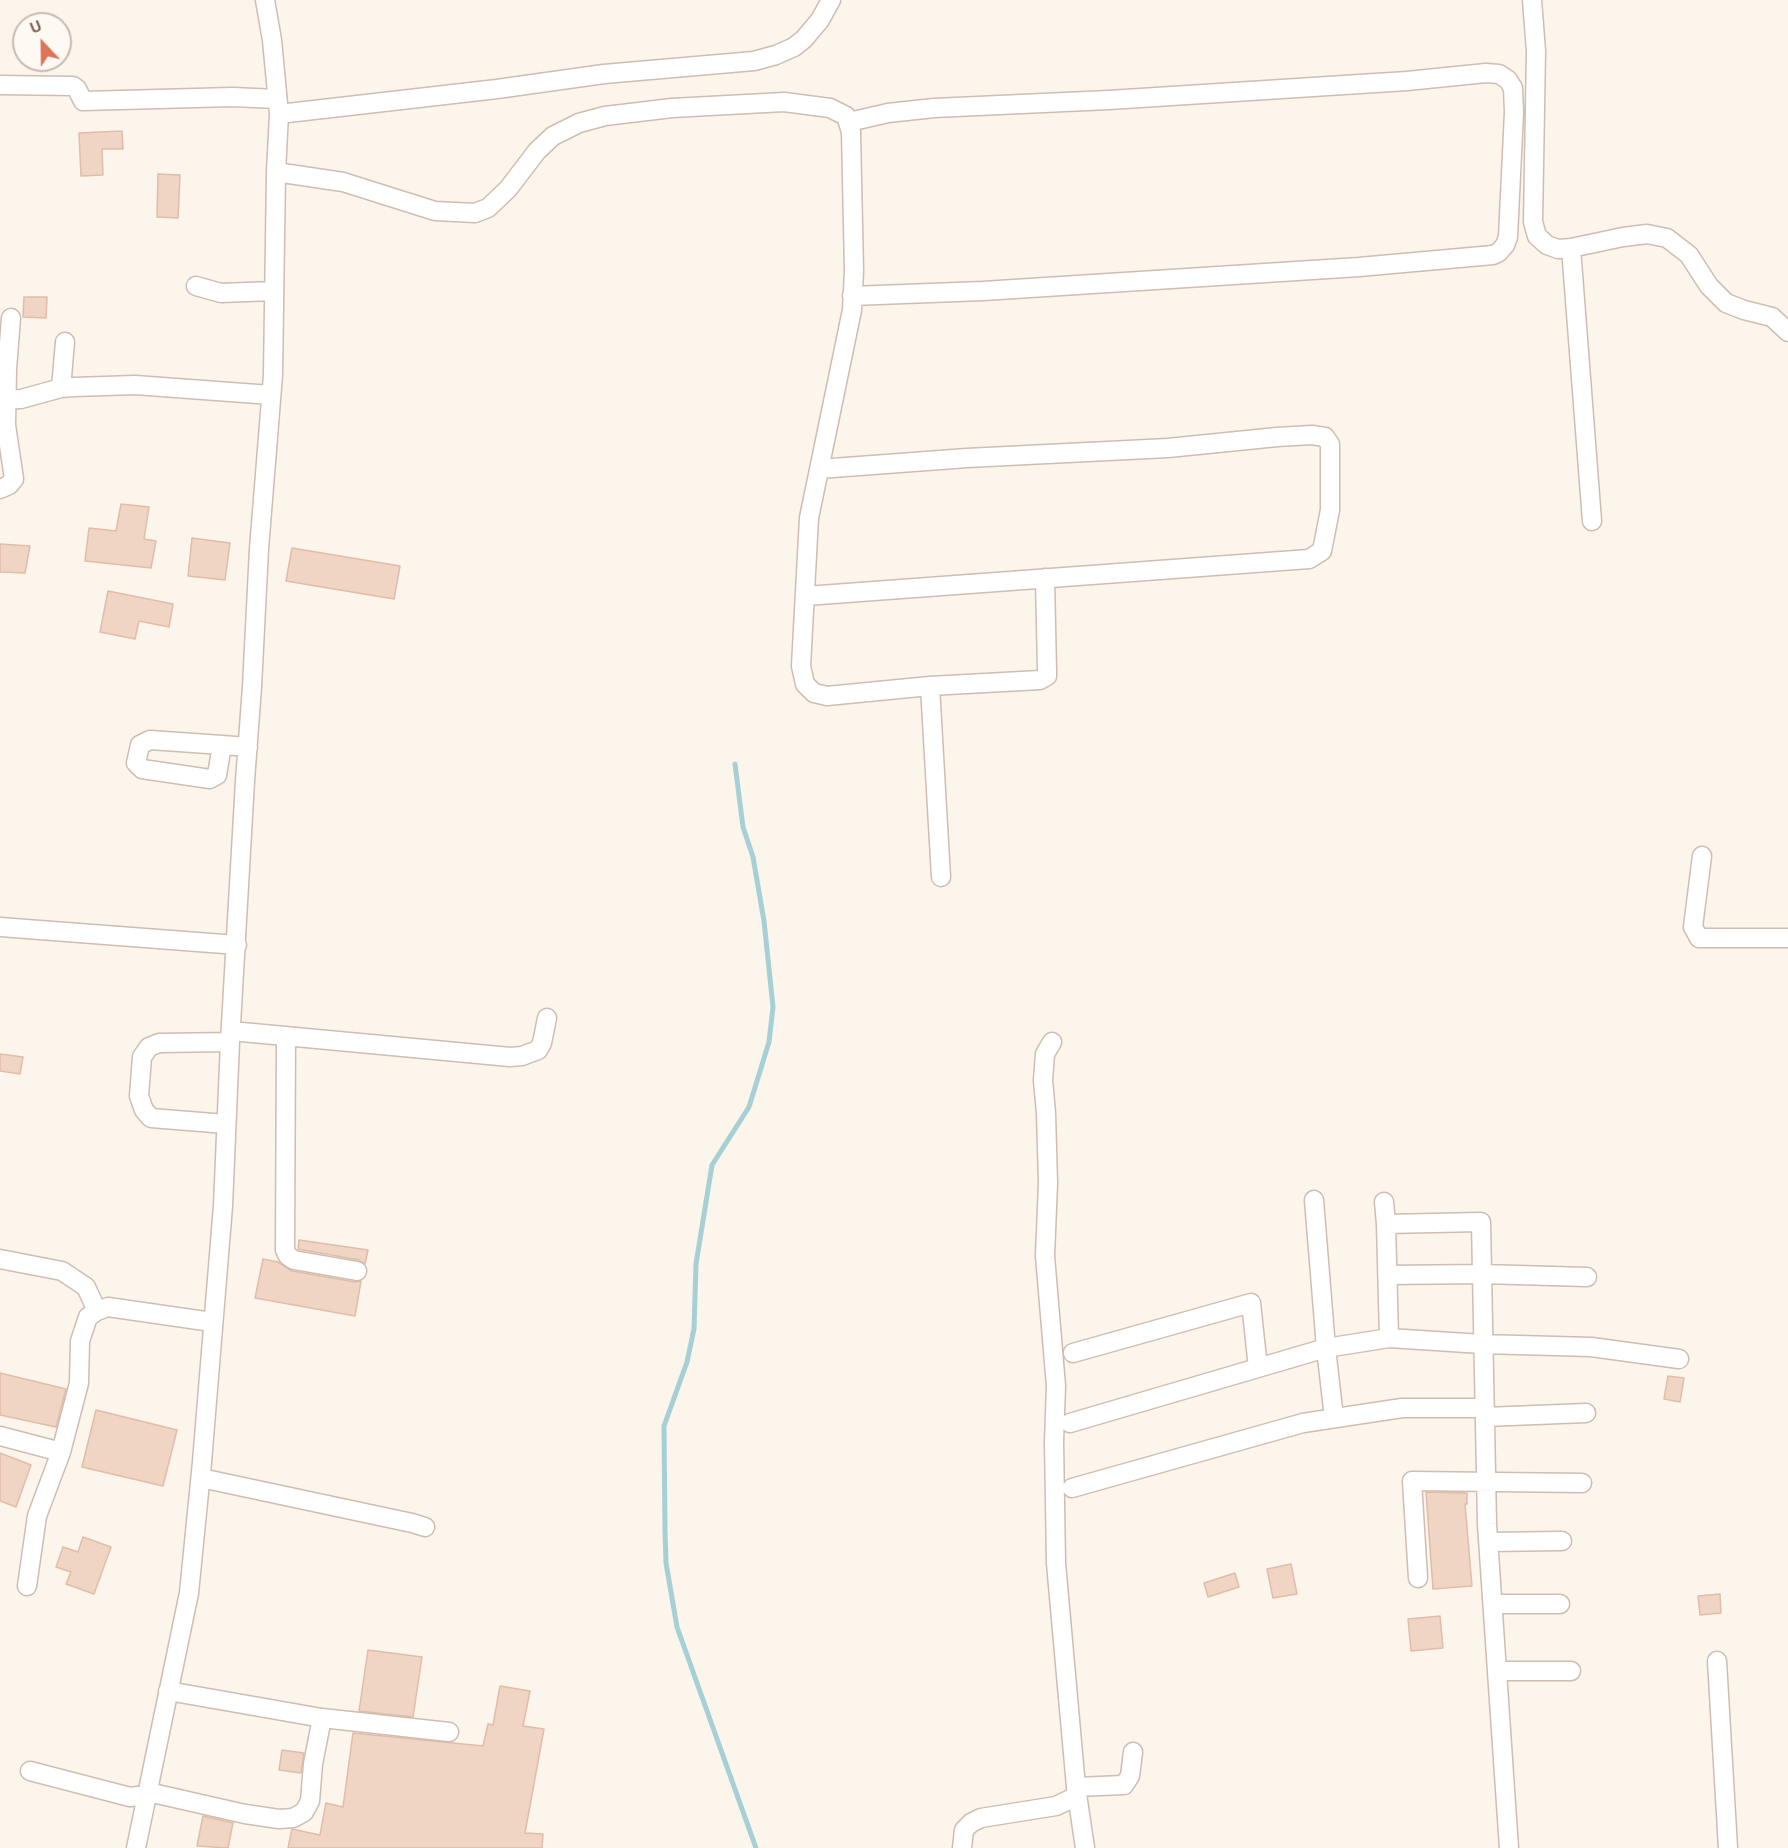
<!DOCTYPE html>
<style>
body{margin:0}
#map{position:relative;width:1788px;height:1848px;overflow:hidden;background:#fcf5eb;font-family:"Space Grotesk",sans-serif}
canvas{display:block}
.north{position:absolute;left:12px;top:12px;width:60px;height:60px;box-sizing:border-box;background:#fef9f2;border:2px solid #c8bbb1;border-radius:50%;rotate:338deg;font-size:16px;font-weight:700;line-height:24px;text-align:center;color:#765d4f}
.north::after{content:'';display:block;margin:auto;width:21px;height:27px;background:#dd7559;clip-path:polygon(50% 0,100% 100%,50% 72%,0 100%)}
</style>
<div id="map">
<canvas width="1788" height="1848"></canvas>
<div class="north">U</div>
</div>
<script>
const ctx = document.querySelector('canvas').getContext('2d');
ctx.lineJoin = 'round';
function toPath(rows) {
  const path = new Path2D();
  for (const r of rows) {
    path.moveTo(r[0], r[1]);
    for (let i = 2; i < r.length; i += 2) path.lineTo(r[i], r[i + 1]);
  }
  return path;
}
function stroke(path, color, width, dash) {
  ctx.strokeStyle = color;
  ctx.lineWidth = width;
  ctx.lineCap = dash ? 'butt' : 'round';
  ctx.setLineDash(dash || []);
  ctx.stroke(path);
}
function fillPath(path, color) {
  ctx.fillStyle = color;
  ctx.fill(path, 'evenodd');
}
stroke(toPath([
 [735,764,743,827,753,857,764,921,773,1007,769,1042,749,1107,712,1165,696,1264,694,1329,687,1362,664,1426,665,1530,666,1563,677,1627,756,1848]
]), '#a7cfd6', 5);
const building = toPath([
 [122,131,123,149,102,149,103,175,81,176,79,133,122,131],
 [158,174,180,175,178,218,157,217,158,174],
 [24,297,47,297,46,318,23,317,24,297],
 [121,504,149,507,144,539,156,541,151,568,85,561,89,528,116,531,121,504],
 [192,538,230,543,225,580,188,576,192,538],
 [0,544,30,546,25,573,0,572,0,544],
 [292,548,400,566,394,599,286,581,292,548],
 [108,591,173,604,169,627,139,621,135,639,100,632,108,591],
 [0,1054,23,1057,20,1074,0,1071,0,1054],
 [299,1240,368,1250,365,1264,359,1260,298,1249,299,1240],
 [263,1259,278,1262,292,1271,355,1282,361,1281,355,1316,255,1298,263,1259],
 [0,1373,66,1389,56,1427,0,1415,0,1373],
 [1668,1376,1684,1378,1680,1402,1664,1399,1668,1376],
 [96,1410,177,1430,163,1486,82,1467,96,1410],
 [0,1453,31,1465,16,1507,0,1501,0,1453],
 [1426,1492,1467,1493,1467,1504,1465,1504,1472,1586,1433,1589,1426,1492],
 [83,1537,111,1547,94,1594,66,1584,71,1572,56,1567,63,1547,78,1552,83,1537],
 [1291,1564,1297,1594,1273,1598,1267,1569,1291,1564],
 [1235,1573,1239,1587,1208,1597,1204,1583,1235,1573],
 [1720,1594,1721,1613,1700,1615,1698,1596,1720,1594],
 [1440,1616,1443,1648,1411,1651,1408,1619,1440,1616],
 [368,1650,422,1657,413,1717,359,1711,368,1650],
 [500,1686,530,1691,523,1726,544,1729,525,1833,543,1834,542,1848,288,1848,292,1829,320,1835,326,1803,343,1807,353,1733,483,1746,488,1724,493,1725,500,1686],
 [282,1750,304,1753,301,1773,279,1770,282,1750],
 [203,1816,233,1823,228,1848,197,1846,203,1816]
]);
fillPath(building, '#f0d5c5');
stroke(building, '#e1bca6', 1.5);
const minor = toPath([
 [1532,0,1536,51,1533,222,1537,236,1547,245,1558,249,1571,248,1623,237,1647,234,1667,238,1689,255,1709,286,1726,303,1744,310,1772,317,1788,332],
 [0,85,73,86,77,89,83,101,233,97,277,99],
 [279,114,497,89,604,74,754,61,776,55,794,47,804,39,820,20,831,0],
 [849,122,888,113,934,108,1109,100,1407,81,1486,73,1499,74,1508,80,1513,88,1514,112,1508,237,1505,245,1499,252,1493,255,1359,267,983,291,852,296],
 [276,172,343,182,435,211,475,213,488,208,508,189,537,151,553,136,579,123,605,116,672,108,784,102,830,108,846,116,851,132,854,271,852,310,809,518,801,666,805,684,814,693,827,696,930,686,1040,680,1047,676,1047,671,1045,578],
 [1571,248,1592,521],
 [196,286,221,293,273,291],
 [61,388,65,342],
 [0,400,21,399,61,388,74,387,135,385,271,395],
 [0,489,9,485,14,479,6,425,7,369,11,318],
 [806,596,1309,559,1322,551,1330,510,1330,444,1325,437,1312,435,1277,437,1168,448,967,458,819,469],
 [930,686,941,877],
 [222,745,217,775,210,779,142,769,136,763,140,745,150,740,222,745,248,747],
 [1702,856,1693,927,1699,938,1788,938],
 [0,927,237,945],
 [231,1031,510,1057,522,1056,538,1050,542,1043,547,1018],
 [286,1036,285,1250,288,1256,294,1260,357,1271],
 [1052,1042,1045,1054,1043,1080,1046,1113,1048,1183,1045,1256,1056,1386,1054,1442,1056,1563,1076,1787,1085,1848],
 [226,1124,151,1118,144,1110,139,1096,142,1057,149,1047,159,1043,230,1042],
 [1314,1200,1326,1348,1334,1418],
 [1384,1202,1386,1224,1389,1338],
 [1386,1224,1481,1222,1487,1524,1509,1848],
 [0,1259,62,1271,86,1287,97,1311],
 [1388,1275,1482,1274,1587,1277],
 [1073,1353,1251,1303,1258,1368],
 [1485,1417,1586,1413],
 [1070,1423,1326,1348,1389,1338,1482,1344,1591,1347,1679,1359],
 [0,1436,61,1452],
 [201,1478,412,1523,425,1527],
 [1072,1488,1303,1423,1402,1408,1485,1408],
 [1489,1542,1562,1541],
 [1418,1578,1412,1481,1582,1483],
 [27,1586,37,1516,61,1452,79,1383,80,1341,88,1317,97,1311,108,1307,212,1322],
 [1493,1604,1560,1604],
 [1717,1661,1728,1848],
 [1497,1671,1571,1671],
 [168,1691,322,1718,449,1732],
 [30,1771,130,1797,138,1796,147,1799],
 [1076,1787,1124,1785,1130,1776,1133,1752],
 [148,1792,245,1814,279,1819,293,1818,304,1812,310,1801,313,1764,322,1718],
 [136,1848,189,1593,202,1462,223,1206,230,1042,245,781,252,687,259,549,273,375,276,172,279,114,272,40,265,0],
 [962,1848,964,1830,971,1823,981,1818,1056,1806,1077,1796]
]);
stroke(minor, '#cebdb1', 21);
stroke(minor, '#fff', 18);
</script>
